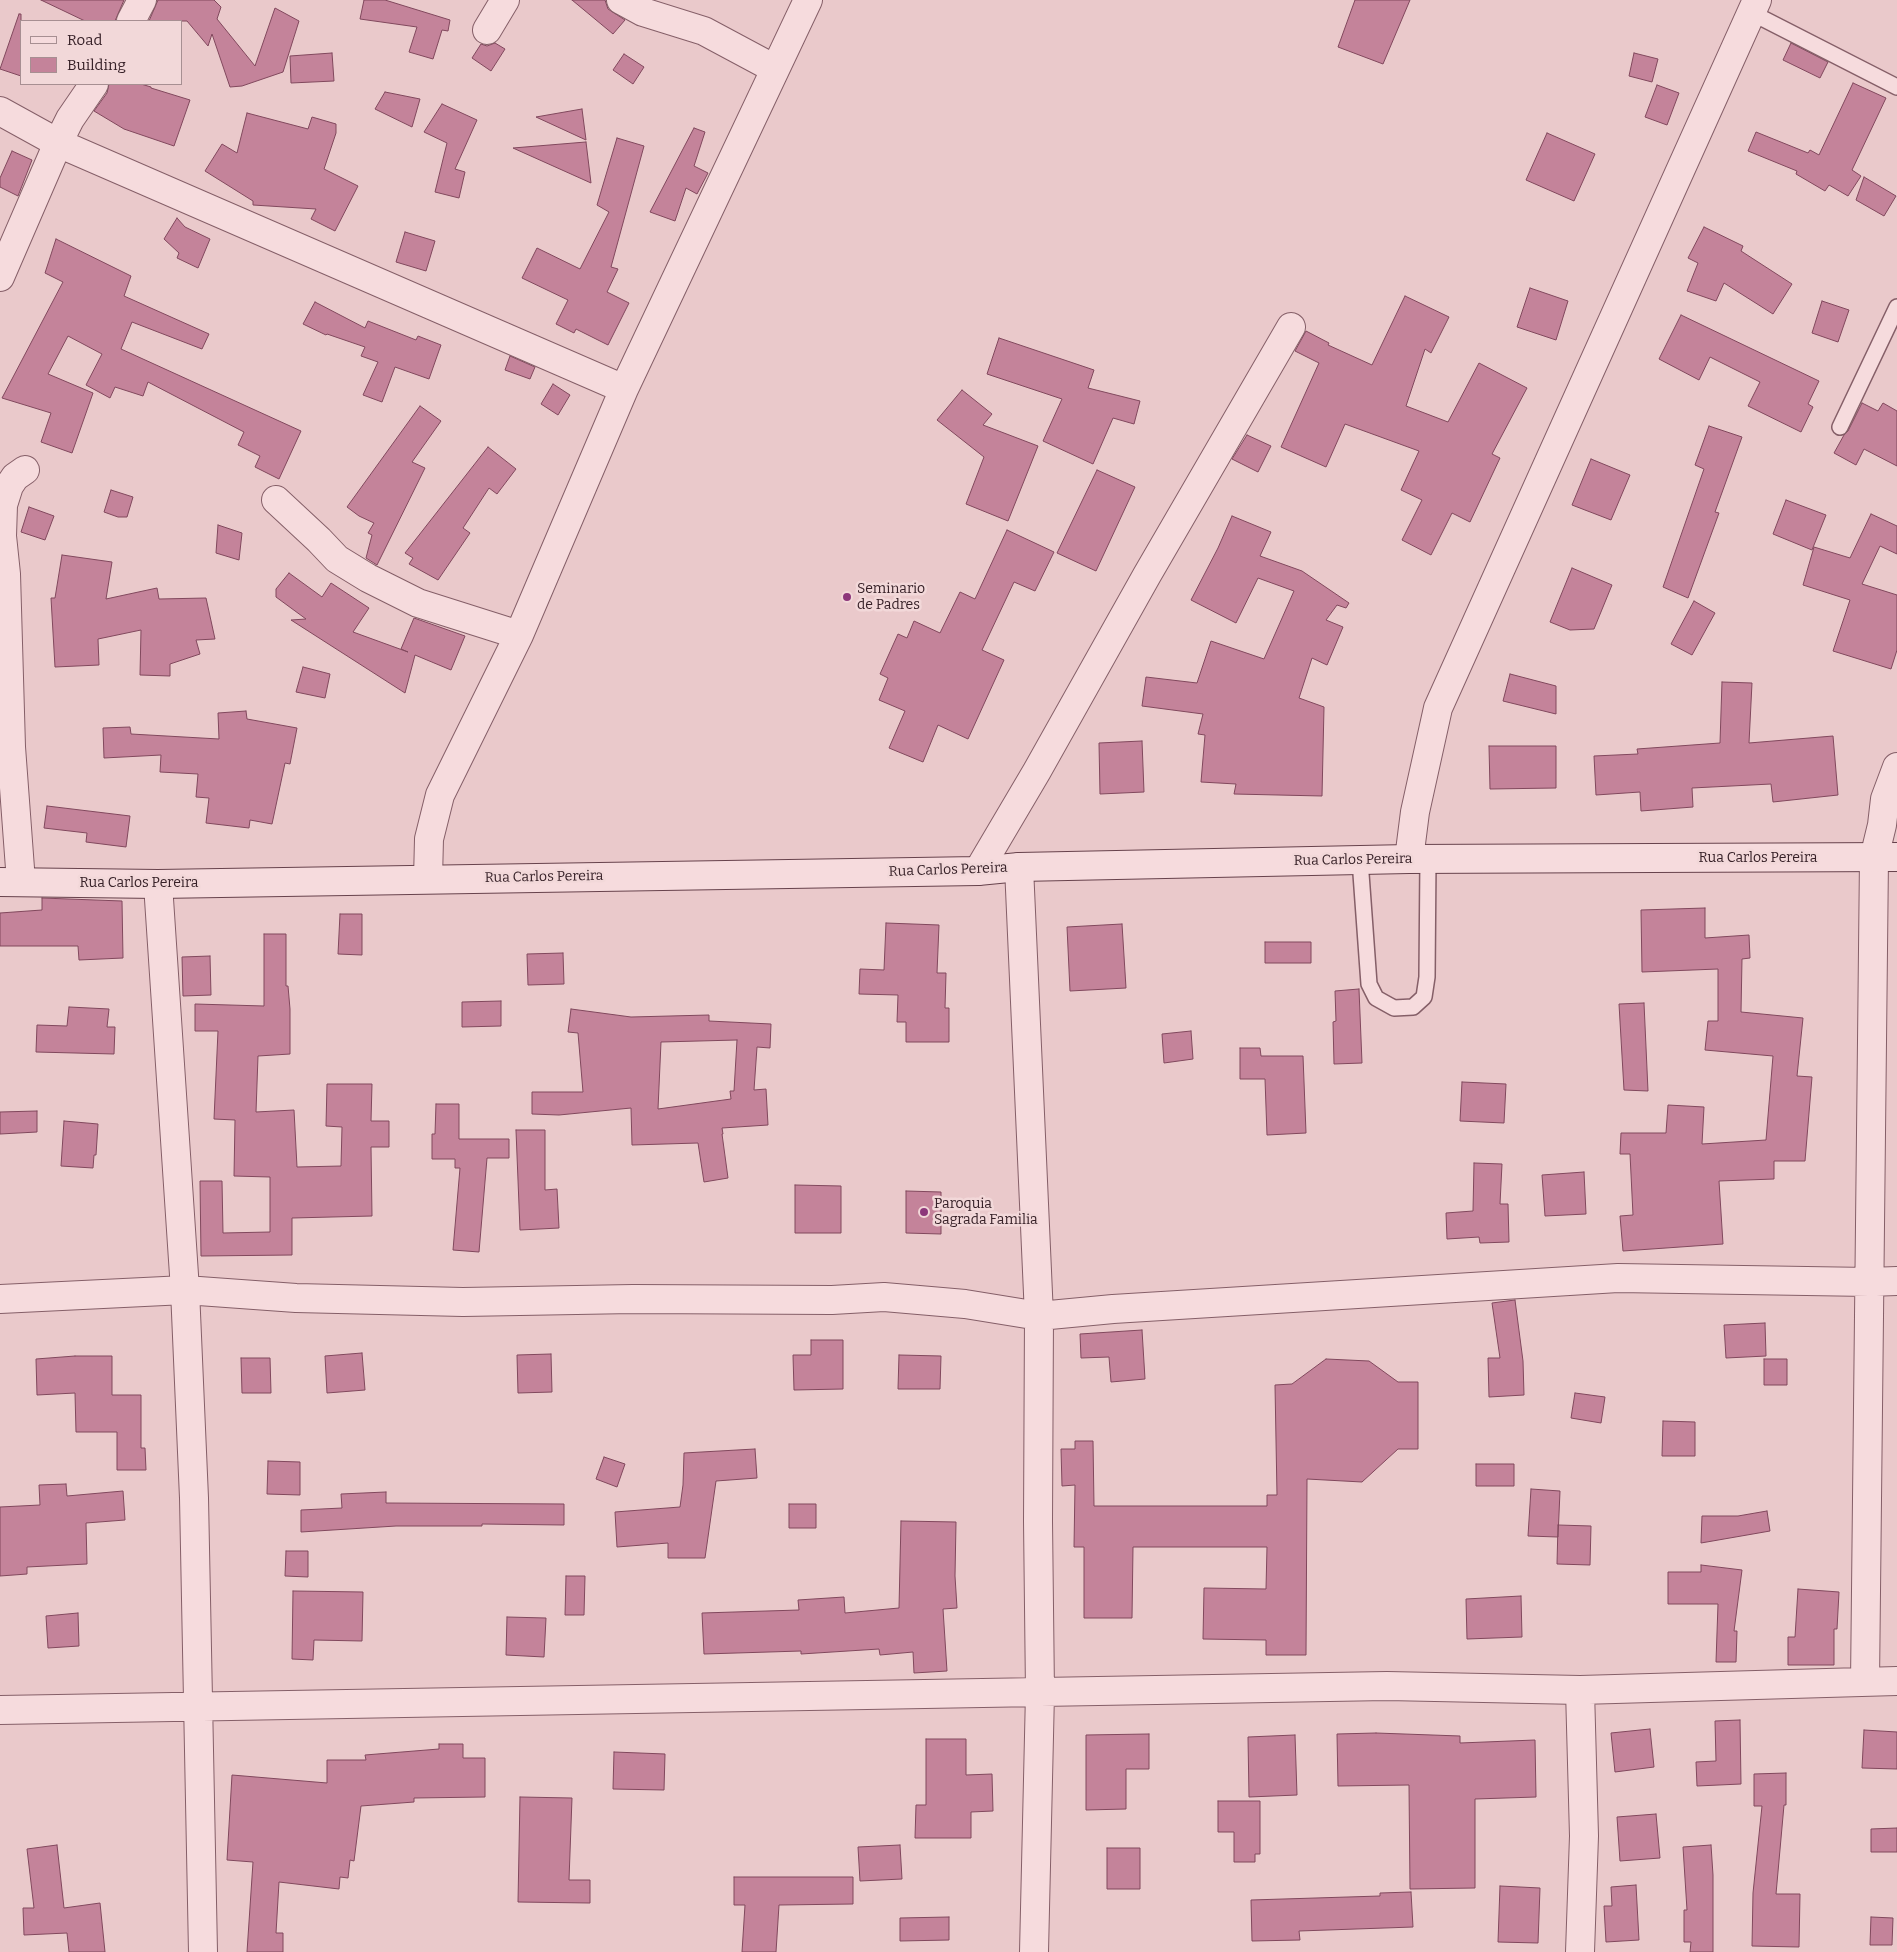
<!DOCTYPE html>
<style>
body{margin:0}
#map{position:relative;width:1897px;height:1952px;overflow:hidden;background:#eac9cb;font-family:Bitter,serif}
canvas{display:block}
.legend{position:absolute;left:20px;top:20px;width:162px;height:65px;box-sizing:border-box;background:#f2d8d9;border:1px solid #a78f92;margin:0;padding:6px 9px;list-style:none;font-size:15px;color:#372128}
.legend li{display:flex;align-items:center;gap:10px;height:25px}
.legend b{width:25px;border:1px solid #a78f92}
</style>
<div id="map">
<canvas width="1897" height="1952"></canvas>
<ul class="legend">
<li><b style="height:6px;background:#f6dbdd"></b>Road</li>
<li><b style="height:14px;background:#c4839a"></b>Building</li>
</ul>
</div>
<script>
const ctx = document.querySelector('canvas').getContext('2d');
ctx.lineJoin = 'round';
function fillPath(path, color) {
  ctx.fillStyle = color;
  ctx.fill(path, 'evenodd');
}
function toPath(rows) {
  const path = new Path2D();
  for (const r of rows) {
    path.moveTo(r[0], r[1]);
    for (let i = 2; i < r.length; i += 2) path.lineTo(r[i], r[i + 1]);
  }
  return path;
}
function stroke(path, color, width, dash) {
  ctx.strokeStyle = color;
  ctx.lineWidth = width;
  ctx.lineCap = dash ? 'butt' : 'round';
  ctx.setLineDash(dash || []);
  ctx.stroke(path);
}
function write(font, color, halo, rows, align = 'center') {
  ctx.font = font + ' Bitter,serif';
  ctx.lineWidth = 5;
  ctx.setLineDash([]);
  ctx.textBaseline = 'middle';
  ctx.strokeStyle = halo;
  ctx.fillStyle = color;
  for (const [text, x, y, turn = 0] of rows) {
    ctx.save();
    ctx.translate(x, y);
    ctx.rotate((+turn || 0) * Math.PI / 180);
    ctx.textAlign = isNaN(turn) ? turn : align;
    if (halo) ctx.strokeText(text, 0, 0);
    ctx.fillText(text, 0, 0);
    ctx.restore();
  }
}
const building = toPath([
 [41,0,124,0,115,21,85,21,41,0],
 [158,0,214,0,221,7,217,19,255,66,275,8,299,21,283,72,242,86,230,87,212,34,208,46,187,21,149,21,158,0],
 [364,0,385,0,450,20,448,31,442,30,433,59,409,52,417,27,360,19,364,0],
 [572,0,605,0,608,9,625,20,613,34,572,0],
 [1355,0,1410,0,1383,64,1338,47,1355,0],
 [19,14,21,14,21,76,0,69,19,14],
 [495,43,505,49,491,71,472,58,481,44,487,46,495,43],
 [1791,43,1828,62,1820,78,1783,60,1791,43],
 [332,53,334,81,291,83,290,56,332,53],
 [1634,53,1658,59,1652,82,1629,76,1634,53],
 [624,54,644,67,633,84,613,70,624,54],
 [1853,83,1886,98,1852,170,1861,176,1848,196,1829,185,1825,191,1796,174,1797,171,1748,151,1756,132,1808,153,1810,150,1819,155,1853,83],
 [109,84,141,84,151,87,151,88,190,100,174,146,124,129,94,111,107,93,109,84],
 [1657,85,1679,93,1667,125,1645,117,1657,85],
 [385,92,420,99,412,127,375,109,385,92],
 [442,104,477,120,455,169,465,172,459,198,435,192,447,143,424,132,442,104],
 [582,109,586,140,536,117,582,109],
 [247,113,308,129,312,117,336,124,336,133,324,169,358,186,335,231,311,219,316,209,253,205,253,201,205,171,222,144,237,153,247,113],
 [694,128,705,132,694,166,708,173,697,194,686,188,675,221,650,212,694,128],
 [1547,133,1595,154,1574,201,1526,180,1547,133],
 [617,138,644,146,611,267,618,269,607,292,629,303,608,345,576,329,574,333,556,324,568,300,522,278,537,248,580,269,609,212,597,205,617,138],
 [586,142,591,183,513,148,586,142],
 [12,151,32,160,18,196,0,187,0,178,12,151],
 [1864,177,1896,196,1884,216,1856,200,1864,177],
 [177,218,185,227,210,239,198,268,177,258,179,253,164,239,177,218],
 [1704,227,1743,246,1741,251,1792,284,1773,314,1724,283,1716,301,1687,291,1698,263,1688,258,1704,227],
 [405,232,435,241,426,271,396,262,405,232],
 [56,239,131,276,124,296,209,334,202,349,132,322,121,349,301,431,279,479,255,467,260,456,238,445,244,432,148,382,143,396,115,387,110,398,86,385,102,354,68,336,48,374,93,393,72,453,41,442,51,413,2,398,63,282,45,273,56,239],
 [1530,288,1568,301,1556,340,1517,327,1530,288],
 [1405,296,1449,317,1431,353,1425,349,1406,406,1448,422,1479,363,1527,388,1492,454,1500,458,1470,522,1452,513,1431,555,1402,540,1422,500,1401,490,1419,451,1345,424,1326,467,1281,447,1319,363,1295,351,1306,331,1329,343,1328,345,1372,365,1405,296],
 [1822,301,1849,310,1838,342,1812,333,1822,301],
 [315,302,365,328,368,321,416,340,418,336,441,345,429,379,395,367,382,402,363,395,378,362,361,356,365,347,327,334,326,335,303,324,315,302],
 [1681,315,1819,381,1808,404,1813,407,1801,432,1748,406,1760,382,1710,357,1699,380,1659,359,1681,315],
 [999,338,1094,370,1088,388,1140,401,1134,424,1113,418,1093,464,1043,441,1062,399,987,374,999,338],
 [510,356,535,367,530,379,505,370,510,356],
 [553,384,570,395,558,415,541,404,553,384],
 [962,390,992,414,983,425,1038,446,1008,521,966,504,984,457,937,420,962,390],
 [1862,403,1878,411,1883,403,1897,411,1897,466,1864,449,1856,465,1834,453,1844,435,1848,431,1862,403],
 [420,406,441,421,412,462,425,468,377,565,366,558,372,535,368,533,374,523,359,516,347,507,420,406],
 [1709,426,1742,437,1715,512,1719,513,1688,598,1663,587,1704,469,1695,465,1709,426],
 [1247,435,1271,446,1258,472,1232,459,1247,435],
 [488,447,516,469,497,494,489,488,463,528,470,533,438,580,409,564,413,558,405,553,488,447],
 [1591,459,1630,475,1611,520,1572,505,1591,459],
 [1097,470,1135,487,1096,571,1057,553,1097,470],
 [111,490,133,497,127,517,118,517,104,512,111,490],
 [1786,500,1826,515,1812,550,1773,534,1786,500],
 [29,507,54,516,45,540,21,532,29,507],
 [1871,514,1897,526,1897,554,1880,546,1862,584,1897,595,1897,650,1891,669,1833,651,1850,600,1803,585,1814,547,1850,558,1871,514],
 [1232,516,1271,532,1260,556,1302,571,1349,603,1346,608,1337,605,1326,620,1343,627,1327,665,1312,658,1299,698,1324,707,1322,796,1234,794,1236,784,1201,782,1205,735,1198,734,1203,714,1142,706,1146,677,1197,683,1211,641,1264,659,1294,591,1258,578,1236,623,1191,600,1218,548,1232,516],
 [218,525,242,533,239,560,216,553,218,525],
 [1007,530,1054,552,1035,591,1014,582,982,650,1004,660,968,739,938,725,923,762,889,748,905,711,879,700,888,678,880,674,898,634,907,638,914,621,940,633,960,592,975,599,1007,530],
 [62,555,112,562,106,599,157,588,159,599,206,598,215,639,196,640,200,654,170,664,170,676,140,675,141,630,98,639,99,665,55,667,51,598,55,598,62,555],
 [1572,568,1612,585,1594,629,1570,630,1550,622,1572,568],
 [289,573,322,597,331,583,369,608,353,632,408,652,401,649,414,618,465,636,451,670,415,655,405,693,291,620,306,619,276,597,276,589,289,573],
 [1694,601,1715,613,1692,655,1671,644,1694,601],
 [303,667,330,674,325,698,296,692,303,667],
 [1510,674,1556,686,1556,714,1503,701,1510,674],
 [1722,682,1752,683,1749,743,1833,736,1838,795,1773,802,1771,784,1692,788,1693,807,1641,811,1640,792,1596,795,1594,756,1638,754,1637,749,1720,743,1722,682],
 [246,711,247,719,297,728,290,764,285,763,272,824,250,820,249,828,206,823,209,798,196,797,198,774,160,772,161,755,104,758,103,728,130,727,131,734,219,739,218,713,246,711],
 [1142,741,1144,792,1100,794,1099,743,1142,741],
 [1489,746,1556,746,1556,788,1490,789,1489,746],
 [47,806,130,816,126,847,86,842,87,833,44,828,47,806],
 [42,898,122,901,123,958,79,960,78,946,0,946,0,913,42,910,42,898],
 [1705,908,1705,938,1749,935,1750,958,1742,959,1741,1012,1803,1018,1797,1076,1812,1077,1805,1161,1774,1161,1774,1179,1719,1181,1723,1244,1623,1251,1620,1216,1633,1215,1630,1154,1620,1154,1621,1133,1666,1133,1668,1105,1704,1107,1702,1144,1766,1140,1773,1056,1705,1050,1708,1021,1718,1021,1718,969,1642,972,1641,910,1705,908],
 [340,914,362,914,362,955,338,954,340,914],
 [886,923,939,925,937,973,946,973,945,1008,949,1008,949,1042,906,1042,906,1022,897,1022,898,995,859,994,860,969,884,970,886,923],
 [1122,924,1126,988,1070,991,1067,927,1122,924],
 [264,934,286,934,286,986,288,986,290,1009,290,1054,258,1056,256,1112,294,1110,297,1167,341,1166,342,1127,326,1126,327,1084,372,1084,371,1121,389,1121,389,1147,371,1147,372,1216,292,1218,292,1255,201,1256,200,1181,222,1181,223,1233,270,1232,270,1177,234,1176,235,1120,214,1119,218,1031,195,1031,195,1004,264,1006,264,934],
 [1265,942,1311,942,1311,963,1265,963,1265,942],
 [563,953,564,984,528,985,527,954,563,953],
 [210,956,211,995,183,996,182,957,210,956],
 [1359,989,1362,1063,1334,1064,1333,1022,1336,1021,1335,991,1359,989],
 [501,1001,501,1026,462,1027,462,1002,501,1001],
 [1644,1003,1648,1091,1624,1090,1619,1004,1644,1003],
 [69,1007,109,1009,107,1027,115,1027,114,1054,36,1052,37,1025,67,1026,69,1007],
 [571,1009,631,1017,709,1015,709,1021,771,1024,770,1048,757,1047,754,1090,766,1089,768,1125,722,1128,723,1134,722,1134,728,1178,704,1182,698,1143,632,1145,631,1108,559,1115,532,1114,532,1092,583,1092,578,1033,568,1032,571,1009],
 [737,1040,734,1091,730,1091,731,1099,658,1109,661,1042,737,1040],
 [1191,1031,1193,1059,1164,1063,1162,1034,1191,1031],
 [1240,1048,1260,1048,1261,1056,1303,1056,1306,1133,1267,1135,1265,1079,1240,1079,1240,1048],
 [1462,1082,1506,1084,1504,1123,1460,1121,1462,1082],
 [436,1104,459,1104,459,1139,509,1139,509,1158,487,1158,479,1252,453,1250,460,1168,455,1168,455,1159,432,1159,432,1134,435,1134,436,1104],
 [37,1111,37,1132,0,1134,0,1112,37,1111],
 [64,1121,98,1124,96,1155,94,1155,93,1168,61,1166,64,1121],
 [516,1130,545,1130,545,1190,557,1189,559,1228,520,1230,516,1130],
 [1474,1163,1502,1164,1500,1204,1508,1204,1509,1242,1480,1243,1479,1237,1447,1239,1446,1213,1473,1211,1474,1163],
 [1584,1172,1586,1214,1545,1216,1542,1175,1584,1172],
 [795,1185,841,1186,841,1233,795,1233,795,1185],
 [906,1191,941,1192,941,1234,906,1233,906,1191],
 [1515,1300,1523,1361,1524,1395,1489,1397,1488,1358,1500,1358,1492,1303,1515,1300],
 [1765,1323,1766,1356,1726,1358,1724,1325,1765,1323],
 [1142,1330,1145,1379,1111,1382,1109,1357,1081,1358,1080,1334,1142,1330],
 [811,1340,843,1340,843,1389,794,1390,793,1355,811,1355,811,1340],
 [362,1353,365,1390,327,1393,325,1356,362,1353],
 [551,1354,552,1392,518,1393,517,1355,551,1354],
 [899,1355,941,1356,940,1389,898,1389,899,1355],
 [75,1356,112,1356,112,1395,141,1395,141,1448,145,1448,146,1470,117,1470,117,1432,76,1432,75,1393,37,1395,36,1359,75,1356],
 [241,1358,270,1358,271,1393,242,1393,241,1358],
 [1326,1359,1369,1361,1398,1382,1418,1382,1418,1449,1398,1449,1362,1482,1307,1479,1306,1655,1266,1655,1266,1640,1203,1639,1204,1588,1266,1589,1267,1547,1133,1547,1132,1618,1084,1618,1084,1547,1074,1547,1075,1485,1062,1486,1061,1449,1075,1449,1075,1441,1093,1441,1094,1506,1267,1506,1267,1495,1277,1495,1275,1385,1292,1384,1326,1359],
 [1764,1359,1787,1359,1787,1385,1764,1385,1764,1359],
 [1575,1393,1605,1397,1601,1423,1571,1418,1575,1393],
 [1663,1421,1695,1422,1695,1456,1662,1456,1663,1421],
 [755,1449,757,1478,716,1481,705,1558,668,1558,668,1543,617,1547,615,1512,680,1507,683,1485,684,1453,755,1449],
 [604,1457,625,1464,617,1487,596,1479,604,1457],
 [268,1461,300,1462,300,1495,267,1494,268,1461],
 [1476,1464,1514,1464,1514,1486,1476,1486,1476,1464],
 [66,1484,67,1496,123,1491,125,1520,86,1523,87,1564,27,1567,27,1574,0,1576,0,1507,40,1505,39,1485,66,1484],
 [1531,1489,1560,1491,1558,1537,1528,1536,1531,1489],
 [386,1492,386,1503,564,1504,564,1525,482,1524,482,1526,396,1526,301,1532,301,1510,342,1508,341,1494,386,1492],
 [789,1504,816,1504,816,1528,789,1528,789,1504],
 [1767,1511,1770,1531,1701,1543,1702,1516,1738,1516,1767,1511],
 [901,1521,956,1522,955,1576,957,1608,943,1609,947,1671,914,1673,913,1652,880,1655,879,1649,801,1654,801,1651,704,1654,702,1613,799,1610,798,1600,844,1597,845,1613,899,1608,901,1521],
 [1558,1525,1591,1526,1590,1565,1557,1564,1558,1525],
 [286,1551,308,1551,308,1577,285,1576,286,1551],
 [1701,1565,1742,1570,1734,1631,1737,1631,1736,1662,1716,1662,1718,1604,1668,1604,1668,1572,1701,1572,1701,1565],
 [566,1576,585,1576,584,1615,565,1615,566,1576],
 [1798,1589,1839,1592,1837,1629,1834,1629,1834,1665,1788,1665,1788,1637,1795,1637,1798,1589],
 [293,1591,363,1592,362,1641,314,1640,313,1660,292,1659,293,1591],
 [1521,1596,1522,1637,1467,1639,1466,1599,1521,1596],
 [78,1613,79,1646,48,1648,46,1616,78,1613],
 [507,1617,546,1618,544,1657,506,1655,507,1617],
 [1740,1720,1741,1784,1697,1786,1696,1762,1716,1761,1715,1721,1740,1720],
 [1650,1729,1654,1767,1615,1772,1611,1733,1650,1729],
 [1864,1730,1897,1732,1897,1769,1862,1768,1864,1730],
 [1376,1733,1460,1736,1460,1743,1535,1740,1536,1797,1475,1799,1475,1888,1410,1889,1409,1785,1338,1786,1337,1734,1376,1733],
 [1149,1734,1149,1769,1126,1769,1126,1809,1086,1810,1086,1735,1149,1734],
 [1295,1735,1297,1795,1249,1797,1248,1737,1295,1735],
 [926,1739,966,1739,966,1775,992,1774,993,1811,971,1812,971,1838,915,1838,916,1805,926,1805,926,1739],
 [439,1744,463,1744,463,1758,485,1758,485,1797,414,1798,414,1802,361,1806,354,1861,350,1860,348,1878,340,1877,339,1889,279,1882,276,1933,283,1933,283,1952,247,1952,253,1862,227,1860,232,1775,327,1783,327,1760,366,1760,365,1755,439,1749,439,1744],
 [614,1752,665,1754,664,1790,613,1789,614,1752],
 [1786,1773,1786,1805,1784,1805,1776,1894,1800,1894,1799,1947,1752,1946,1753,1893,1762,1806,1754,1806,1754,1774,1786,1773],
 [520,1797,572,1798,569,1880,590,1880,590,1903,518,1902,520,1797],
 [1218,1801,1260,1801,1260,1854,1255,1854,1255,1862,1234,1862,1234,1832,1218,1832,1218,1801],
 [1656,1814,1660,1858,1620,1861,1617,1817,1656,1814],
 [1897,1828,1897,1852,1871,1852,1871,1829,1897,1828],
 [57,1845,64,1908,100,1903,105,1952,69,1952,67,1933,24,1935,23,1908,34,1908,27,1849,57,1845],
 [900,1845,902,1879,860,1881,858,1847,900,1845],
 [1711,1845,1713,1875,1713,1952,1690,1952,1691,1942,1684,1942,1684,1910,1687,1910,1683,1847,1711,1845],
 [1107,1848,1140,1848,1140,1889,1107,1889,1107,1848],
 [734,1877,853,1877,853,1904,779,1905,776,1952,742,1952,745,1905,734,1905,734,1877],
 [1636,1885,1639,1940,1606,1942,1604,1906,1612,1906,1611,1887,1636,1885],
 [1500,1886,1540,1888,1538,1943,1498,1942,1500,1886],
 [1411,1892,1413,1927,1299,1931,1300,1940,1252,1941,1251,1900,1380,1896,1380,1893,1411,1892],
 [949,1917,949,1940,900,1941,900,1918,949,1917],
 [1871,1917,1893,1918,1892,1945,1870,1945,1871,1917]
]);
fillPath(building, '#c4839a');
stroke(building, '#81485d', 1);
const service = toPath([
 [1752,13,1897,87],
 [1840,427,1897,307],
 [1360,860,1369,984,1376,998,1394,1008,1413,1007,1424,997,1427,977,1428,859]
]);
const minor = toPath([
 [621,0,643,12,704,31,775,69],
 [131,21,142,0],
 [487,30,505,0],
 [0,111,58,143,624,389],
 [0,277,58,143,70,119,94,84],
 [276,500,319,540,337,559,368,578,418,603,519,635],
 [1409,859,1415,812,1438,708,1757,0],
 [1019,867,1039,1316,1038,1521,1040,1693,1034,1952],
 [978,871,1037,771,1147,575,1291,327],
 [428,879,429,839,440,795,519,635,624,389,808,0],
 [21,882,11,747,6,574,2,536,3,505,9,486,15,477,25,470],
 [158,884,185,1290,194,1498,203,1952],
 [0,1299,185,1290,296,1298,463,1302,633,1299,832,1300,884,1297,965,1304,1039,1316,1113,1309,1618,1278,1869,1282,1897,1281],
 [1865,1682,1874,858,1882,825,1885,799,1897,767],
 [1580,1690,1584,1836,1580,1952],
 [0,1710,1387,1686,1580,1690,1897,1681]
]);
const secondary = toPath([
 [0,882,158,884,978,871,1019,867,1409,859,1897,857]
]);
stroke(service, '#855f68', 18);
stroke(minor, '#855f68', 30);
stroke(secondary, '#67424c', 30);
stroke(service, '#f6dbdd', 15);
stroke(minor, '#f6dbdd', 28);
stroke(secondary, '#f6dbdd', 28);
for (const [x, y, r, color] of [
 [847,597,5,"#8d367a"],
 [924,1212,5,"#8d367a"]
]) {
  const dot = new Path2D();
  dot.arc(x, y, r, 0, 2 * Math.PI);
  ctx.fillStyle = color;
  ctx.fill(dot);
  stroke(dot, '#f2d8d9', 2);
}
write('14px', '#372128', '#f2d8d9', [
 ["Seminario",857,589],
 ["de Padres",857,605],
 ["Paroquia",934,1204],
 ["Sagrada Familia",934,1220]
], 'left');
write('14px', '#372128', '#f2d8d9', [
 ["Rua Carlos Pereira",1758,858],
 ["Rua Carlos Pereira",1353,860,-1],
 ["Rua Carlos Pereira",948,870,-2],
 ["Rua Carlos Pereira",544,877,-1],
 ["Rua Carlos Pereira",139,883]
]);
</script>
